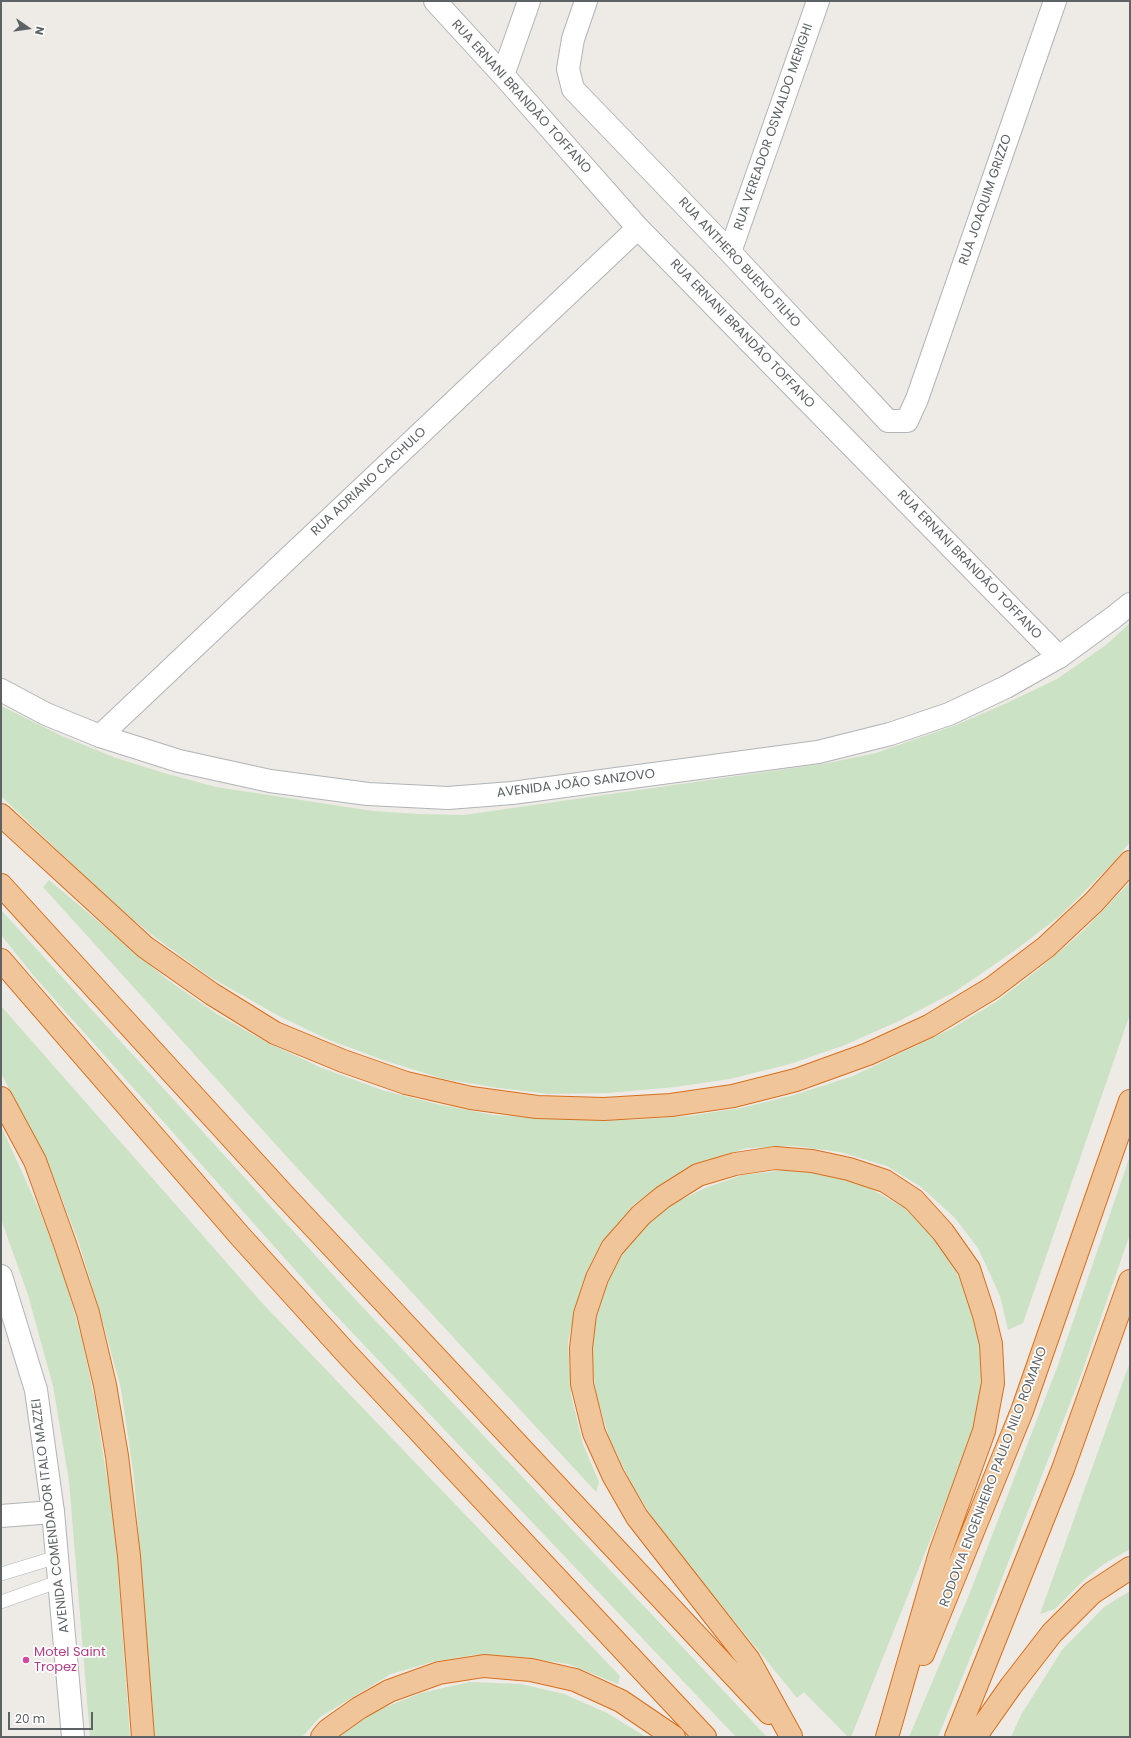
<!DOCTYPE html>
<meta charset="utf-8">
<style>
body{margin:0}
#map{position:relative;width:1131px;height:1738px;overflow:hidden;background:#eeeae6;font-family:Poppins,sans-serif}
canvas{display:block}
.frame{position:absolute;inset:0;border:2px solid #5d6264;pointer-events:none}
.north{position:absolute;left:8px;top:8px;width:40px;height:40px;-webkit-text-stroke:3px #fff;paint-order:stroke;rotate:103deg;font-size:11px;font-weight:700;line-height:16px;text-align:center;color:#5d6264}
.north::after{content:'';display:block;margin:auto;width:14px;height:18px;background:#5d6264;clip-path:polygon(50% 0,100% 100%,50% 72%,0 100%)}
.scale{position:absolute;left:8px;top:1712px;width:85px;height:18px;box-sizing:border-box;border:2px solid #5d6264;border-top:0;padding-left:5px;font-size:12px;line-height:14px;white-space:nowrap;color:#5d6264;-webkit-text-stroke:3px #fff;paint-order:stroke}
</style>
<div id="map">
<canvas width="1131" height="1738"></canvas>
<div class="frame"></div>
<div class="north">N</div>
<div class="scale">20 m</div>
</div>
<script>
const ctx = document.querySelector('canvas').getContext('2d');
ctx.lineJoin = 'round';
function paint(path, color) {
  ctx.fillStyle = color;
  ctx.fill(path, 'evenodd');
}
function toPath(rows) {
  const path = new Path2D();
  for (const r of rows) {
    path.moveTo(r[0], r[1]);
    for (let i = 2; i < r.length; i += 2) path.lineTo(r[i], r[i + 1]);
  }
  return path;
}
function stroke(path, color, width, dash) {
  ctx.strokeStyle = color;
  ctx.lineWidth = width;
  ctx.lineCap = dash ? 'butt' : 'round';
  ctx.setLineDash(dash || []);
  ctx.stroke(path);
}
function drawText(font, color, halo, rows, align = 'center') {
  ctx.font = font + ' Poppins,sans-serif';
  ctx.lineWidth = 3.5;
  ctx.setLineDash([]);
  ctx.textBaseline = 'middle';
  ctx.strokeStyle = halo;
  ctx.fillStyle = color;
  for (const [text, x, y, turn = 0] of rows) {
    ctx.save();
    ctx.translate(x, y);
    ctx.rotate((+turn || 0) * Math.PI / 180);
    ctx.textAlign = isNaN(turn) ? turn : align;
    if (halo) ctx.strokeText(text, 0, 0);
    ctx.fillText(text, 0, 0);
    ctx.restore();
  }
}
paint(toPath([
 [1130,623,1130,842,1112,864,1060,916,1014,951,956,991,901,1020,845,1045,790,1064,730,1079,675,1087,609,1093,549,1094,498,1088,444,1079,389,1062,329,1040,277,1015,210,977,156,938,115,905,1,796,1,706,62,736,116,758,164,773,216,787,373,811,418,814,464,815,828,763,876,753,956,725,1009,702,1057,679,1106,645],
 [49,880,168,980,217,1014,264,1041,322,1068,382,1090,437,1104,493,1115,559,1119,631,1120,688,1116,741,1108,794,1095,853,1076,951,1029,996,1002,1039,969,1084,930,1130,882,1130,1014,1023,1323,1008,1330,1000,1296,978,1248,954,1217,921,1187,887,1166,840,1152,794,1146,747,1148,700,1162,667,1181,634,1204,612,1230,594,1259,577,1302,568,1342,571,1395,583,1444,599,1482,596,1492,287,1157,43,887],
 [1,910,355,1299,767,1737,736,1737,328,1307,33,975,1,935],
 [1,1006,263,1304,620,1676,618,1684,568,1664,522,1657,474,1655,432,1662,391,1674,320,1717,302,1737,155,1737,134,1478,121,1389,104,1326,79,1243,53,1176,1,1073],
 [1,1126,41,1214,65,1279,81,1336,94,1395,115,1530,130,1737,90,1737,69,1481,53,1386,28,1295,1,1219],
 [1130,1156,1130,1234,1081,1375,992,1604,938,1737,909,1737,969,1595,1058,1365],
 [785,1170,826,1174,867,1187,905,1208,936,1240,956,1272,972,1306,979,1347,981,1379,978,1414,962,1461,851,1737,848,1737,804,1692,797,1698,658,1527,630,1481,609,1437,596,1393,590,1343,596,1312,613,1270,632,1238,663,1209,705,1188,743,1175],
 [1130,1362,1130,1549,1104,1564,1085,1579,1055,1609,1040,1614],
 [1130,1591,1130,1737,1011,1737,1021,1715,1062,1650,1104,1607],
 [469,1682,521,1684,564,1694,607,1713,646,1737,339,1737,376,1711,421,1693]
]), '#cce2c5');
const service = toPath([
 [1,1574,57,1557],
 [1,1602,60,1581]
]);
const minor = toPath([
 [435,1,503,75,638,228,1059,657],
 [586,1,573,39,568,69,573,89,730,252,888,421,907,421,917,399,1055,1],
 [503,75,529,1],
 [730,252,818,1],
 [100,736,638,228],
 [1,1516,53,1512]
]);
const secondary = toPath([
 [1,690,46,714,100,736,179,761,270,781,368,794,448,798,512,793,818,752,890,734,949,714,1006,687,1059,657,1114,617,1130,604],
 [1,1276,36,1390,53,1512,73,1737]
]);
const motorway = toPath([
 [1,815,145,947,212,994,275,1033,343,1061,406,1083,471,1098,537,1107,604,1109,671,1105,733,1096,796,1080,868,1054,929,1026,992,988,1046,947,1094,902,1130,862],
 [1,885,284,1195,769,1713],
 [1,960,240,1236,347,1354,705,1737],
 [1,1098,35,1161,65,1244,88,1313,105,1385,117,1456,129,1556,143,1737],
 [923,1654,1022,1411,1130,1101],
 [791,1736,749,1660,637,1517,613,1475,594,1433,582,1384,581,1348,585,1314,597,1278,612,1248,641,1215,663,1197,698,1175,735,1164,775,1158,812,1161,849,1169,885,1181,914,1200,943,1232,969,1269,984,1315,991,1344,993,1383,984,1431,940,1553,887,1737],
 [322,1737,328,1730,359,1708,389,1691,439,1673,484,1666,531,1670,575,1680,621,1701,674,1737],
 [956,1737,1063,1469,1130,1281],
 [975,1737,1011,1686,1052,1633,1092,1593,1130,1568]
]);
stroke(service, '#b1b4b6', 14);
stroke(minor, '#b1b4b6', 24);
stroke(secondary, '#b0b4b7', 24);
stroke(motorway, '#d86f1b', 24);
stroke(service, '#fff', 13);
stroke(minor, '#fff', 22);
stroke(secondary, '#fff', 22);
stroke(motorway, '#f0c59a', 22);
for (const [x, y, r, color] of [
 [26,1660,4,"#d1479c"]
]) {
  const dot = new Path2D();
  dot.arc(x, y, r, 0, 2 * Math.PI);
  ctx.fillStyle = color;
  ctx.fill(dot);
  stroke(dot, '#fff', 1.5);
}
drawText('13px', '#5d6264', '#fff', [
 ["RUA ERNANI BRANDÃO TOFFANO",521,97,48],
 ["RUA VEREADOR OSWALDO MERIGHI",774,127,-71],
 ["RUA JOAQUIM GRIZZO",986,200,-71],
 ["RUA ANTHERO BUENO FILHO",739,263,47],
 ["RUA ERNANI BRANDÃO TOFFANO",742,334,46],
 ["RUA ADRIANO CACHULO",369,482,-43],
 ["RUA ERNANI BRANDÃO TOFFANO",969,565,46],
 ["AVENIDA JOÃO SANZOVO",576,784,-7],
 ["RODOVIA ENGENHEIRO PAULO NILO ROMANO",994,1477,-69],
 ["AVENIDA COMENDADOR ITALO MAZZEI",51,1516,-97]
]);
drawText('13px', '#b23c85', '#fff', [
 ["Motel Saint",34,1653],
 ["Tropez",34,1668]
], 'left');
</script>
